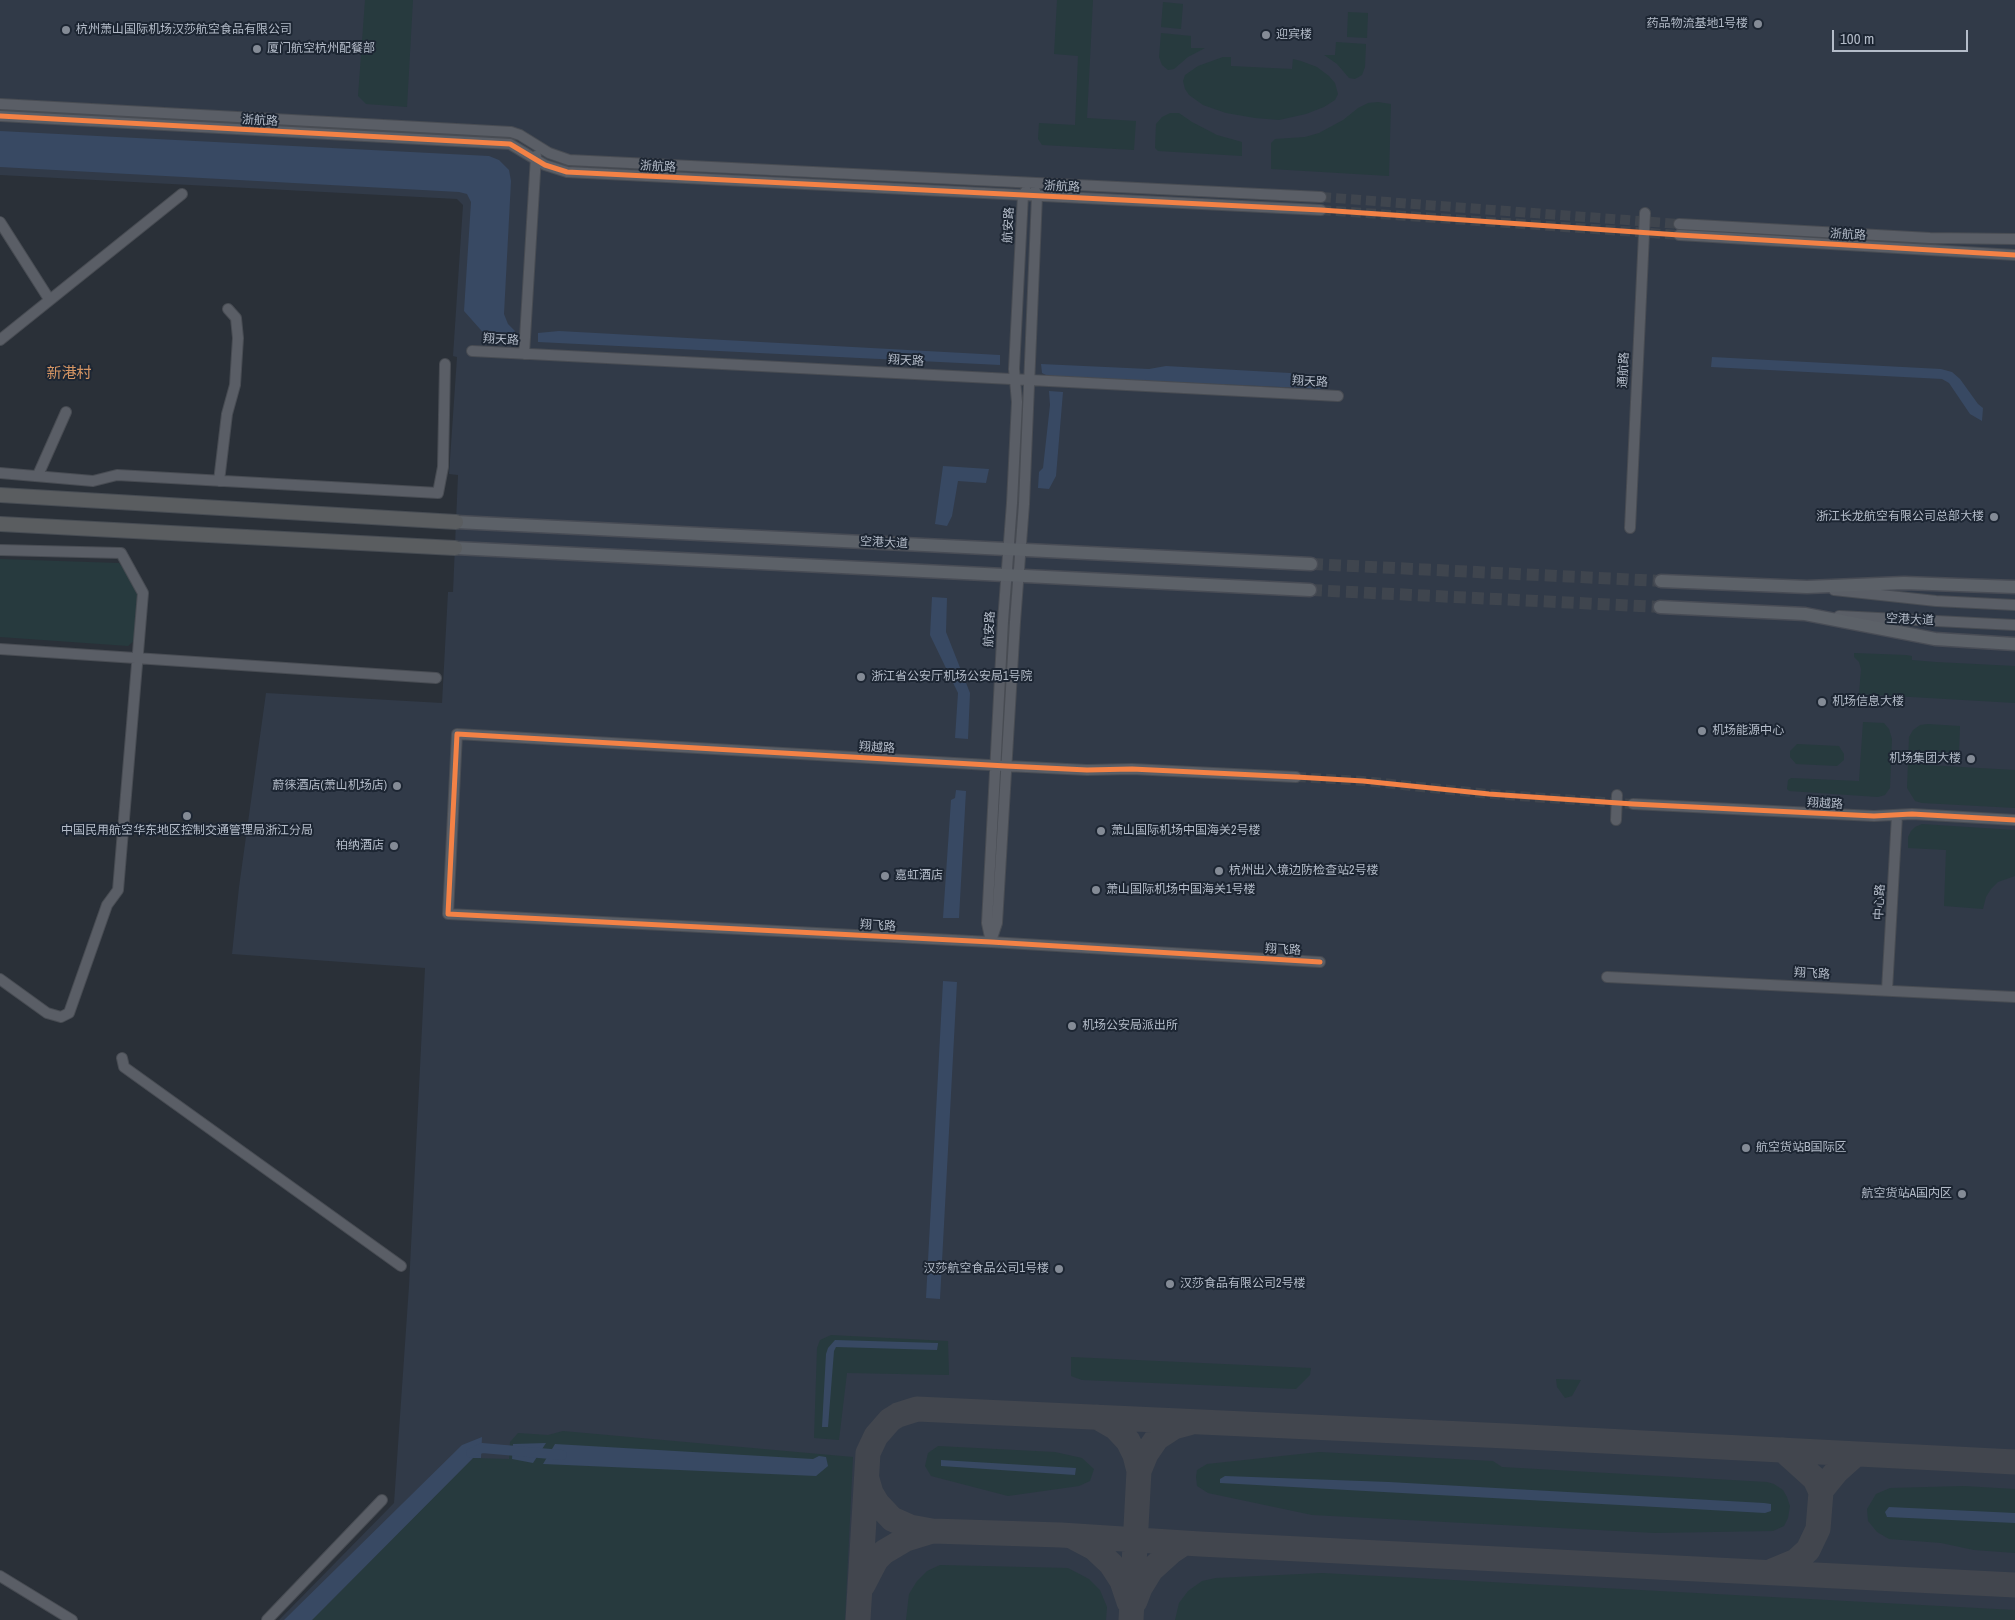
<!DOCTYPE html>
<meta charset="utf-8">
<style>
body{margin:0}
#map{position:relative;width:2015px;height:1620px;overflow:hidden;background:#2a3038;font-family:"Archivo Narrow",sans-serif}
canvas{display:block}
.scale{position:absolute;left:1832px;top:30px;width:136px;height:22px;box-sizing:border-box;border:2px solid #b4bcc9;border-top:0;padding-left:6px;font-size:15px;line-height:18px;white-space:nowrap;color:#b4bcc9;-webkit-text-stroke:4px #1d2633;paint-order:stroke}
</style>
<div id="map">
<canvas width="2015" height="1620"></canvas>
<div class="scale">100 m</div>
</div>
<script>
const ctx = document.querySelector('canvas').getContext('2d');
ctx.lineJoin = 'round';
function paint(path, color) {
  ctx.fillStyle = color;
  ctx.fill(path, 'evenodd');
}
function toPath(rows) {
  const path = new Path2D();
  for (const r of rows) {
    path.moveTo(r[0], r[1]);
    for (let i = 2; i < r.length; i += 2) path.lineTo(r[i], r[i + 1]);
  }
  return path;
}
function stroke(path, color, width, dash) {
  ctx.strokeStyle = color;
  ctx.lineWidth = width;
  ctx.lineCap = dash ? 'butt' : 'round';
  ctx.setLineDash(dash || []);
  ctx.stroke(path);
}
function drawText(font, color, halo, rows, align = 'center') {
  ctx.font = font + ' "Archivo Narrow","Noto Sans SC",sans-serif';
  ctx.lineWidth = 4;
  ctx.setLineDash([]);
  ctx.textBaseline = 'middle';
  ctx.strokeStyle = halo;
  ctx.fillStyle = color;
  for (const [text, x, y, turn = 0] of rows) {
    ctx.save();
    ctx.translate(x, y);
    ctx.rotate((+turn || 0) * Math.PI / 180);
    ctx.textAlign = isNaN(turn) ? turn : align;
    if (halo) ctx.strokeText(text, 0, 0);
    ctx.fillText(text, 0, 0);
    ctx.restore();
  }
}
paint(toPath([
 [0,0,2015,0,2015,1620,279,1620,394,1503,409,1286,425,968,232,954,239,887,266,693,442,703,448,592,453,592,458,475,449,474,457,357,453,356,463,205,457,199,0,175]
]), '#313a48');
paint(toPath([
 [365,0,413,0,407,107,366,104,358,96],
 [1057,0,1093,0,1087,118,1136,121,1134,150,1042,145,1038,139,1039,123,1075,125,1078,56,1054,54],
 [1163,2,1183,4,1181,29,1161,27],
 [1348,12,1368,13,1367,38,1347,37],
 [1161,33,1191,36,1191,48,1205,48,1188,57,1174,69,1168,70,1162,65,1159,57],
 [1336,42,1366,44,1365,67,1362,75,1355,79,1349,78,1337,64,1324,55,1335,55],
 [1223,57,1231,57,1231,66,1292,69,1293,59,1301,61,1317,67,1329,76,1335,83,1338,94,1335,100,1324,107,1306,114,1279,120,1255,118,1226,113,1203,105,1189,95,1185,89,1183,81,1185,75,1198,66],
 [1378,102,1391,104,1389,176,1271,169,1271,143,1275,139,1305,137,1319,133,1343,120,1358,108,1368,103],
 [1170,113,1179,113,1192,122,1217,135,1242,142,1242,156,1158,151,1155,148,1156,124,1162,117],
 [0,559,119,563,132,578,138,595,135,640,128,646,0,637],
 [1854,653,1906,655,1912,656,1912,660,1936,662,2015,666,2015,703,1859,694,1861,669,1859,662,1854,657],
 [1863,722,1884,723,1889,729,1892,739,1890,788,1885,795,1878,797,1789,791,1787,789,1788,780,1791,778,1859,781],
 [1928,724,1960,726,1959,753,1927,751,1926,765,2015,770,2015,808,1922,803,1915,801,1907,788,1909,737,1913,730,1920,725],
 [1797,744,1839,746,1844,754,1844,760,1837,766,1796,764,1790,757,1790,751],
 [1922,824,2015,830,2015,876,1998,882,1991,889,1986,897,1983,909,1944,906,1946,850,1908,848,1908,837,1911,831,1915,827],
 [831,1335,948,1341,949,1375,847,1373,839,1440,814,1438,817,1348,820,1340],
 [1071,1357,1311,1368,1310,1375,1296,1389,1082,1380,1071,1376],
 [1556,1379,1581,1380,1572,1396,1565,1398,1557,1387],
 [563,1431,853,1457,845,1620,312,1620,473,1458,509,1459,510,1442,518,1433,548,1435],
 [938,1446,1055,1452,1082,1458,1094,1469,1090,1481,1079,1486,1008,1496,931,1476,925,1466,928,1453],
 [1319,1452,1493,1461,1502,1467,1767,1482,1774,1484,1783,1490,1787,1497,1790,1506,1788,1518,1784,1526,1773,1531,1655,1533,1312,1515,1208,1493,1197,1486,1196,1477,1197,1470,1207,1464],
 [1964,1486,2015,1489,2015,1553,1974,1550,1941,1543,1889,1539,1877,1532,1868,1521,1867,1509,1876,1494,1890,1488],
 [940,1565,1068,1568,1089,1579,1100,1590,1107,1607,1106,1620,906,1620,909,1594,917,1581,927,1571],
 [1322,1573,2015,1610,2015,1620,1175,1620,1179,1603,1188,1591,1202,1581,1216,1578]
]), '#273a3e');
paint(toPath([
 [0,131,489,156,499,160,509,170,511,181,504,314,508,324,515,331,513,342,488,338,464,311,471,202,467,194,459,192,0,167],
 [559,331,1000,355,1000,365,538,342,538,333],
 [1712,357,1941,369,1952,372,1960,379,1978,404,1983,408,1982,421,1970,414,1949,383,1942,379,1711,367],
 [1041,364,1149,369,1166,366,1325,375,1325,387,1322,389,1048,376,1042,373],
 [1049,391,1063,392,1056,476,1049,489,1038,488,1039,472,1043,468,1050,405],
 [943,466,989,469,986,483,958,481,952,516,947,526,935,524],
 [932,597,947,598,946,632,970,693,968,739,955,738,958,693,930,635],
 [956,790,966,791,959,918,943,918,951,800,955,798],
 [943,981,957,982,940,1299,926,1298],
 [835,1340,938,1343,938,1344,937,1350,836,1347,834,1351,828,1427,822,1427,826,1354,828,1348],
 [482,1437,481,1458,473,1458,312,1620,284,1620,462,1445],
 [546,1443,533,1463,512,1459,513,1444],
 [555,1444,813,1459,819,1456,826,1457,828,1466,816,1476,543,1464],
 [941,1460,1076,1468,1075,1475,941,1466],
 [1225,1476,1389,1482,1764,1503,1771,1504,1771,1511,1765,1513,1220,1483,1220,1479],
 [1889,1507,2015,1513,2015,1523,1887,1517,1885,1512]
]), '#384963');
stroke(toPath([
 [471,1453,482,1448,562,1455]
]), '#384963', 10);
stroke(toPath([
 [1097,1417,1116,1428,1128,1441,1135,1455,1139,1471],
 [1783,1450,1815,1479,1821,1492],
 [867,1479,871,1493,877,1503,892,1519,910,1527,932,1531,1061,1535,1200,1544,2015,1585],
 [1075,1538,1094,1548,1111,1564,1122,1581,1129,1602],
 [1772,1571,1796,1561,1808,1550,1818,1529,1821,1492,1823,1488,1836,1472,1856,1454],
 [863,1585,876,1560,884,1552,906,1539,932,1531],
 [1135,1601,1140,1588,1151,1570,1172,1551,1184,1543],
 [858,1620,868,1453,876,1436,890,1420,898,1415,917,1409,1507,1436,2015,1462],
 [1131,1620,1139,1471,1146,1454,1157,1438,1174,1427,1189,1423]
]), '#42464e', 25);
stroke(toPath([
 [1321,197,1679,224],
 [1321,210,1679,235],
 [1296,777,1363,781,1489,794,1633,804]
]), '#3f454e', 10, [10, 5]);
stroke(toPath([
 [1311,564,1661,581],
 [1310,590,1660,607]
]), '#3f454e', 12, [12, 6]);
const minor = toPath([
 [0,104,511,132,520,135,549,153,569,160,1321,197],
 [0,116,510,144,545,165,567,172,1321,210],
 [0,222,49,299],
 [1679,224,1930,238,2015,239],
 [1679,235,2015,255],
 [0,340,182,194],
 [472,351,1338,396],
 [524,354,536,156],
 [0,473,93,481,117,475,438,493,443,467,445,364],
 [38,475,66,412],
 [219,481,227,414,235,385,238,338,236,318,228,309],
 [1630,528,1645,213],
 [0,550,121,553,143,593,118,890,107,905,69,1013,61,1017,47,1013,0,979],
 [1834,590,1936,601,2015,605],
 [1839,616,2015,625],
 [0,649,436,678],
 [1296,777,1132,769,1087,770,1006,766,457,734,448,914,991,942,1320,962],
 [1633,804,1874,816,1912,814,2015,820],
 [1616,820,1617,795],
 [991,941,997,923,1015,622,1024,504,1037,196,1035,191],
 [991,942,987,923,1003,621,1012,503,1017,402,1014,369,1023,195,1026,191],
 [1607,977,2015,997],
 [1887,990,1897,816],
 [122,1058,124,1067,401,1266],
 [0,1576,72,1620],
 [267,1620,382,1500]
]);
const major = toPath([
 [456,522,1311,564],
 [455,548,1310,590],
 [1661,581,1807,587,1904,583,2015,587],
 [1660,607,1805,614,1935,639,2015,644]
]);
const highway = toPath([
 [0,495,456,522],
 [0,524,455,548]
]);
stroke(minor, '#484c53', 12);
stroke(major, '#484c55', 15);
stroke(highway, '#474c53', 16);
stroke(minor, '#5a5e66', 10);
stroke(major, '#5c6168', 12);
stroke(highway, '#5a5d60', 14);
stroke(toPath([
 [0,116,510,144,545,165,567,172,1321,210,1679,235,2015,255],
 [1320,962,991,942,448,914,457,734,1006,766,1087,770,1132,769,1296,777,1363,781,1489,794,1633,804,1874,816,1912,814,2015,820]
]), '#f48246', 5);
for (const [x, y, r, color] of [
 [1758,24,5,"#848b96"],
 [66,30,5,"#848b96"],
 [1266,35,5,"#848b96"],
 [257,49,5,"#848b96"],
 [1994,517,5,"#848b96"],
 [861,677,5,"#848b96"],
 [1822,702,5,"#848b96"],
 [1702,731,5,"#848b96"],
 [1971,759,5,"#848b96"],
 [397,786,5,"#848b96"],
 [187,816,5,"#848b96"],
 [1101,831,5,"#848b96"],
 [394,846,5,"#848b96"],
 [1219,871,5,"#848b96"],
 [885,876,5,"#848b96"],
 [1096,890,5,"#848b96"],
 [1072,1026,5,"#848b96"],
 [1746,1148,5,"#848b96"],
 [1962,1194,5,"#848b96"],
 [1059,1269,5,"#848b96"],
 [1170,1284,5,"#848b96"]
]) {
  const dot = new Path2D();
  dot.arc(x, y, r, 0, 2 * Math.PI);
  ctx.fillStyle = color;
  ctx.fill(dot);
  stroke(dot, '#1d2633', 2);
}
drawText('12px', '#b4bcc9', '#1d2633', [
 ["药品物流基地1号楼",1748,24,"right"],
 ["杭州萧山国际机场汉莎航空食品有限公司",76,30],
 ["迎宾楼",1276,35],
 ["厦门航空杭州配餐部",267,49],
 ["浙江长龙航空有限公司总部大楼",1984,517,"right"],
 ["浙江省公安厅机场公安局1号院",871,677],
 ["机场信息大楼",1832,702],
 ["机场能源中心",1712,731],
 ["机场集团大楼",1961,759,"right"],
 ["蔚徕酒店(萧山机场店)",387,786,"right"],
 ["中国民用航空华东地区控制交通管理局浙江分局",187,831,"center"],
 ["萧山国际机场中国海关2号楼",1111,831],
 ["柏纳酒店",384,846,"right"],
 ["杭州出入境边防检查站2号楼",1229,871],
 ["嘉虹酒店",895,876],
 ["萧山国际机场中国海关1号楼",1106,890],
 ["机场公安局派出所",1082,1026],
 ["航空货站B国际区",1756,1148],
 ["航空货站A国内区",1952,1194,"right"],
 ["汉莎航空食品公司1号楼",1049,1269,"right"],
 ["汉莎食品有限公司2号楼",1180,1284]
], 'left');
drawText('12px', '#b4bcc9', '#1d2633', [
 ["浙航路",260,121,3],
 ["浙航路",658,167,3],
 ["浙航路",1062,187,3],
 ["航安路",1009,225,-87],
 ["浙航路",1848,235,3],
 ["翔天路",501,340,3],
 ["翔天路",906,361,3],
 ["通航路",1624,370,-87],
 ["翔天路",1310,382,3],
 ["空港大道",884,543,3],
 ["空港大道",1910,620,3],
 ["航安路",990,629,-87],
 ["翔越路",877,748,3],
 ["翔越路",1825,804,3],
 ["中心路",1880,902,-87],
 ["翔飞路",878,926,3],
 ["翔飞路",1283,950,3],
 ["翔飞路",1812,974,3]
]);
drawText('15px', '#d59563', '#1d2633', [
 ["新港村",69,374]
]);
</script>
